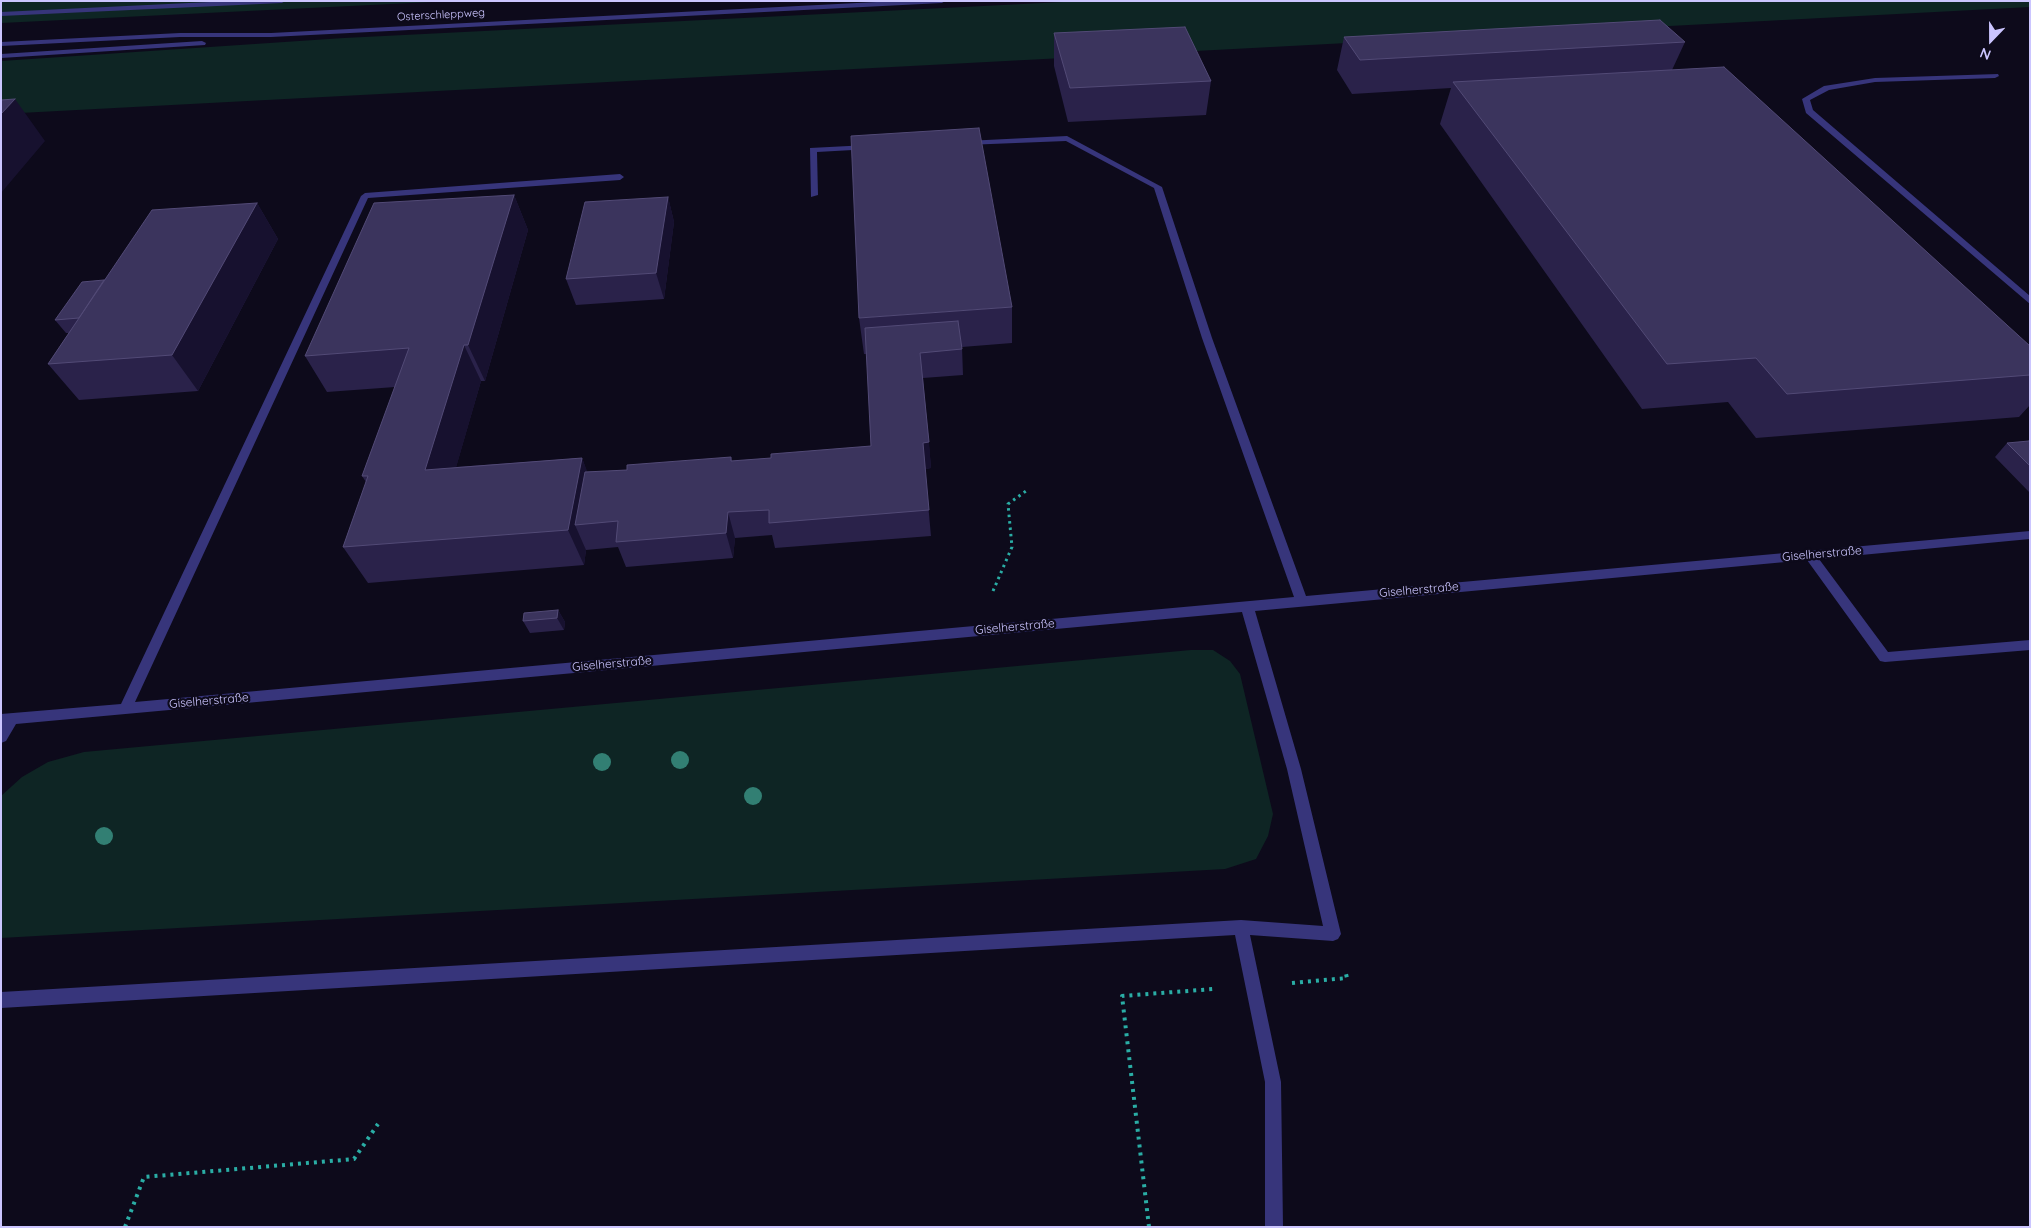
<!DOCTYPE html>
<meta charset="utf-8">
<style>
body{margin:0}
#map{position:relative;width:2031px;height:1228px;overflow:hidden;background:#0d0a1b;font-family:Quicksand,sans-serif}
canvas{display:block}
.frame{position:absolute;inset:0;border:2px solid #cbc5ff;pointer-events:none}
.north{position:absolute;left:1966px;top:15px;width:50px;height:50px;-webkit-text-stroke:4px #0d0a1b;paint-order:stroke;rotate:202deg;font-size:14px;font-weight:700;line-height:20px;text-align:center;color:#cbc5ff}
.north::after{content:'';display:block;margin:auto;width:18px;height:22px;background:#cbc5ff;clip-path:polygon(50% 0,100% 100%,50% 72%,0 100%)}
</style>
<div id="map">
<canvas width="2031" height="1228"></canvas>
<div class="frame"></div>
<div class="north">N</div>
</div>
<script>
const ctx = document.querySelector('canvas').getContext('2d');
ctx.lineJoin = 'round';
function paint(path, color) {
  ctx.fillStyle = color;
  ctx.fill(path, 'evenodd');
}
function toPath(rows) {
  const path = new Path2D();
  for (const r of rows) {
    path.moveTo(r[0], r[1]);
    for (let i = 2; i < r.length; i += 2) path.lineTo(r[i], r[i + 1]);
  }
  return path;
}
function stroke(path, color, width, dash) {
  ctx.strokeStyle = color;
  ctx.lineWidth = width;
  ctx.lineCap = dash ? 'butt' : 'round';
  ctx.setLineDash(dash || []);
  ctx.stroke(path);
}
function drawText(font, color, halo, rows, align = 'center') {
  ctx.font = font + ' Quicksand,sans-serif';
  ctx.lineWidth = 4.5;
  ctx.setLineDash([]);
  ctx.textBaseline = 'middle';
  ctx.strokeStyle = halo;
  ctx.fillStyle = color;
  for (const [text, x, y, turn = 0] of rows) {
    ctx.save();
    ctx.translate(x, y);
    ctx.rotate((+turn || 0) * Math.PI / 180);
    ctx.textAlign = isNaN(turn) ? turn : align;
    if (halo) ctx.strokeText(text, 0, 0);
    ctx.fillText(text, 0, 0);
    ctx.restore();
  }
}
paint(toPath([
 [1,1,453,1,1,23],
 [1083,1,2030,1,2030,7,1,114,1,61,344,38],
 [1191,650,1213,650,1230,661,1240,674,1273,814,1268,836,1256,859,1225,869,1,938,1,796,22,777,48,762,84,752]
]), '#0e2524');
stroke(toPath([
 [993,591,1012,547,1008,504,1026,491]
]), '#2aada5', 3, [2.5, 4]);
stroke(toPath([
 [1292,983,1347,978,1345,970],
 [125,1227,144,1177,354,1159,378,1124],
 [1149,1227,1122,996,1213,989]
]), '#2aada5', 4, [3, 5]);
paint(toPath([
 [231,1,285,1,282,3,1,16,1,12,231,1],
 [896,1,945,1,942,3,271,37,180,37,1,46,1,42,180,33,271,33,896,1],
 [202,41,206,43,205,45,1,58,1,54,202,41],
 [1998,74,1999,76,1995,78,1875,82,1829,90,1810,100,1813,110,2030,296,2030,304,1806,113,1802,99,1824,86,1875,78,1998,74],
 [1067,136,1162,187,1212,338,1306,596,2030,531,2030,539,1819,559,1888,652,2030,640,2030,650,1885,662,1880,661,1807,560,1255,611,1301,769,1341,934,1338,939,1333,941,1250,935,1281,1082,1283,1227,1265,1227,1265,1082,1235,935,1,1008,1,992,1241,920,1323,926,1287,769,1242,612,16,724,6,741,1,743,1,714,121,704,361,196,365,193,620,174,624,177,620,180,368,198,135,702,1294,597,1202,338,1154,188,1066,141,966,145,962,143,966,141,1067,136],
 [868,145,872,147,871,149,817,152,818,195,811,197,810,148,868,145]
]), '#37357b');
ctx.fillStyle = '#327f73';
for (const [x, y] of [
 [680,760],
 [602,762],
 [753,796],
 [104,836]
]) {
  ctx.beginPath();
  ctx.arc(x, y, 9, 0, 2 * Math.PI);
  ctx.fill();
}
paint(toPath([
 [1054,33,1211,81,1206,115,1068,122,1054,66],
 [1344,37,1685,42,1672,70,2030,346,2030,405,2019,417,1756,438,1728,402,1642,409,1440,124,1451,88,1352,94,1337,70],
 [514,195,528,230,485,381,481,381,456,467,582,458,587,472,627,470,731,457,732,461,771,458,871,446,867,354,864,354,859,318,1012,307,1012,343,962,347,963,375,923,378,931,468,925,469,931,536,775,548,772,535,735,538,733,558,626,567,618,547,586,550,584,565,368,583,343,547,366,482,362,476,395,387,327,392,305,356],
 [668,197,674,222,664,299,576,305,566,279],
 [257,203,278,239,198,391,79,400,48,364,69,333,66,333,55,320,104,280],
 [2030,442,2030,493,1995,457,2007,443],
 [558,610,565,622,564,630,530,633,523,621]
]), '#2a224a');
paint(toPath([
 [15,99,45,141,1,193,1,114],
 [514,195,528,230,485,381,468,345],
 [668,197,674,222,664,299,656,273],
 [257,203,278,239,198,391,172,355],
 [464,345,481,381,445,506,425,470],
 [929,442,931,468,925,469,931,536,923,443],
 [582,458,596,494,575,525,586,550,584,565,568,530],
 [728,512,735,538,733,558,726,533],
 [558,610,565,622,564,630,557,618]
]), '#17112f');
const building = toPath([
 [1660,20,1685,42,1360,60,1344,37,1660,20],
 [1185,27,1211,81,1070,88,1054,33,1185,27],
 [1724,67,2030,346,2030,375,1787,394,1756,358,1667,364,1453,82,1724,67],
 [15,99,1,114,1,100,15,99],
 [979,128,1012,307,859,318,851,136,979,128],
 [514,195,468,345,464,345,425,470,582,458,568,530,343,547,368,476,362,476,409,348,305,356,374,203,514,195],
 [668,197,656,273,566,279,585,202,668,197],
 [257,203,172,355,48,364,152,210,257,203],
 [104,280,79,318,55,320,82,282,104,280],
 [958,321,962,349,920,353,929,442,923,443,929,510,769,523,769,510,728,512,726,533,616,542,618,521,575,525,585,472,627,470,627,465,731,457,731,461,771,458,771,454,871,446,865,328,958,321],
 [2029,441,2030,442,2030,466,2007,443,2029,441],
 [558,610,557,618,523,621,524,613,558,610]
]);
paint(building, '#3b345d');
stroke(building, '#524a76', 1);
drawText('11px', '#cbc5ff', '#0d0a1b', [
 ["Osterschleppweg",441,15,-3]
]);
drawText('12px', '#cbc5ff', '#0d0a1b', [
 ["Giselherstraße",1822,554,-5],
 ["Giselherstraße",1419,590,-5],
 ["Giselherstraße",1015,627,-5],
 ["Giselherstraße",612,664,-5],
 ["Giselherstraße",209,701,-5]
]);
</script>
